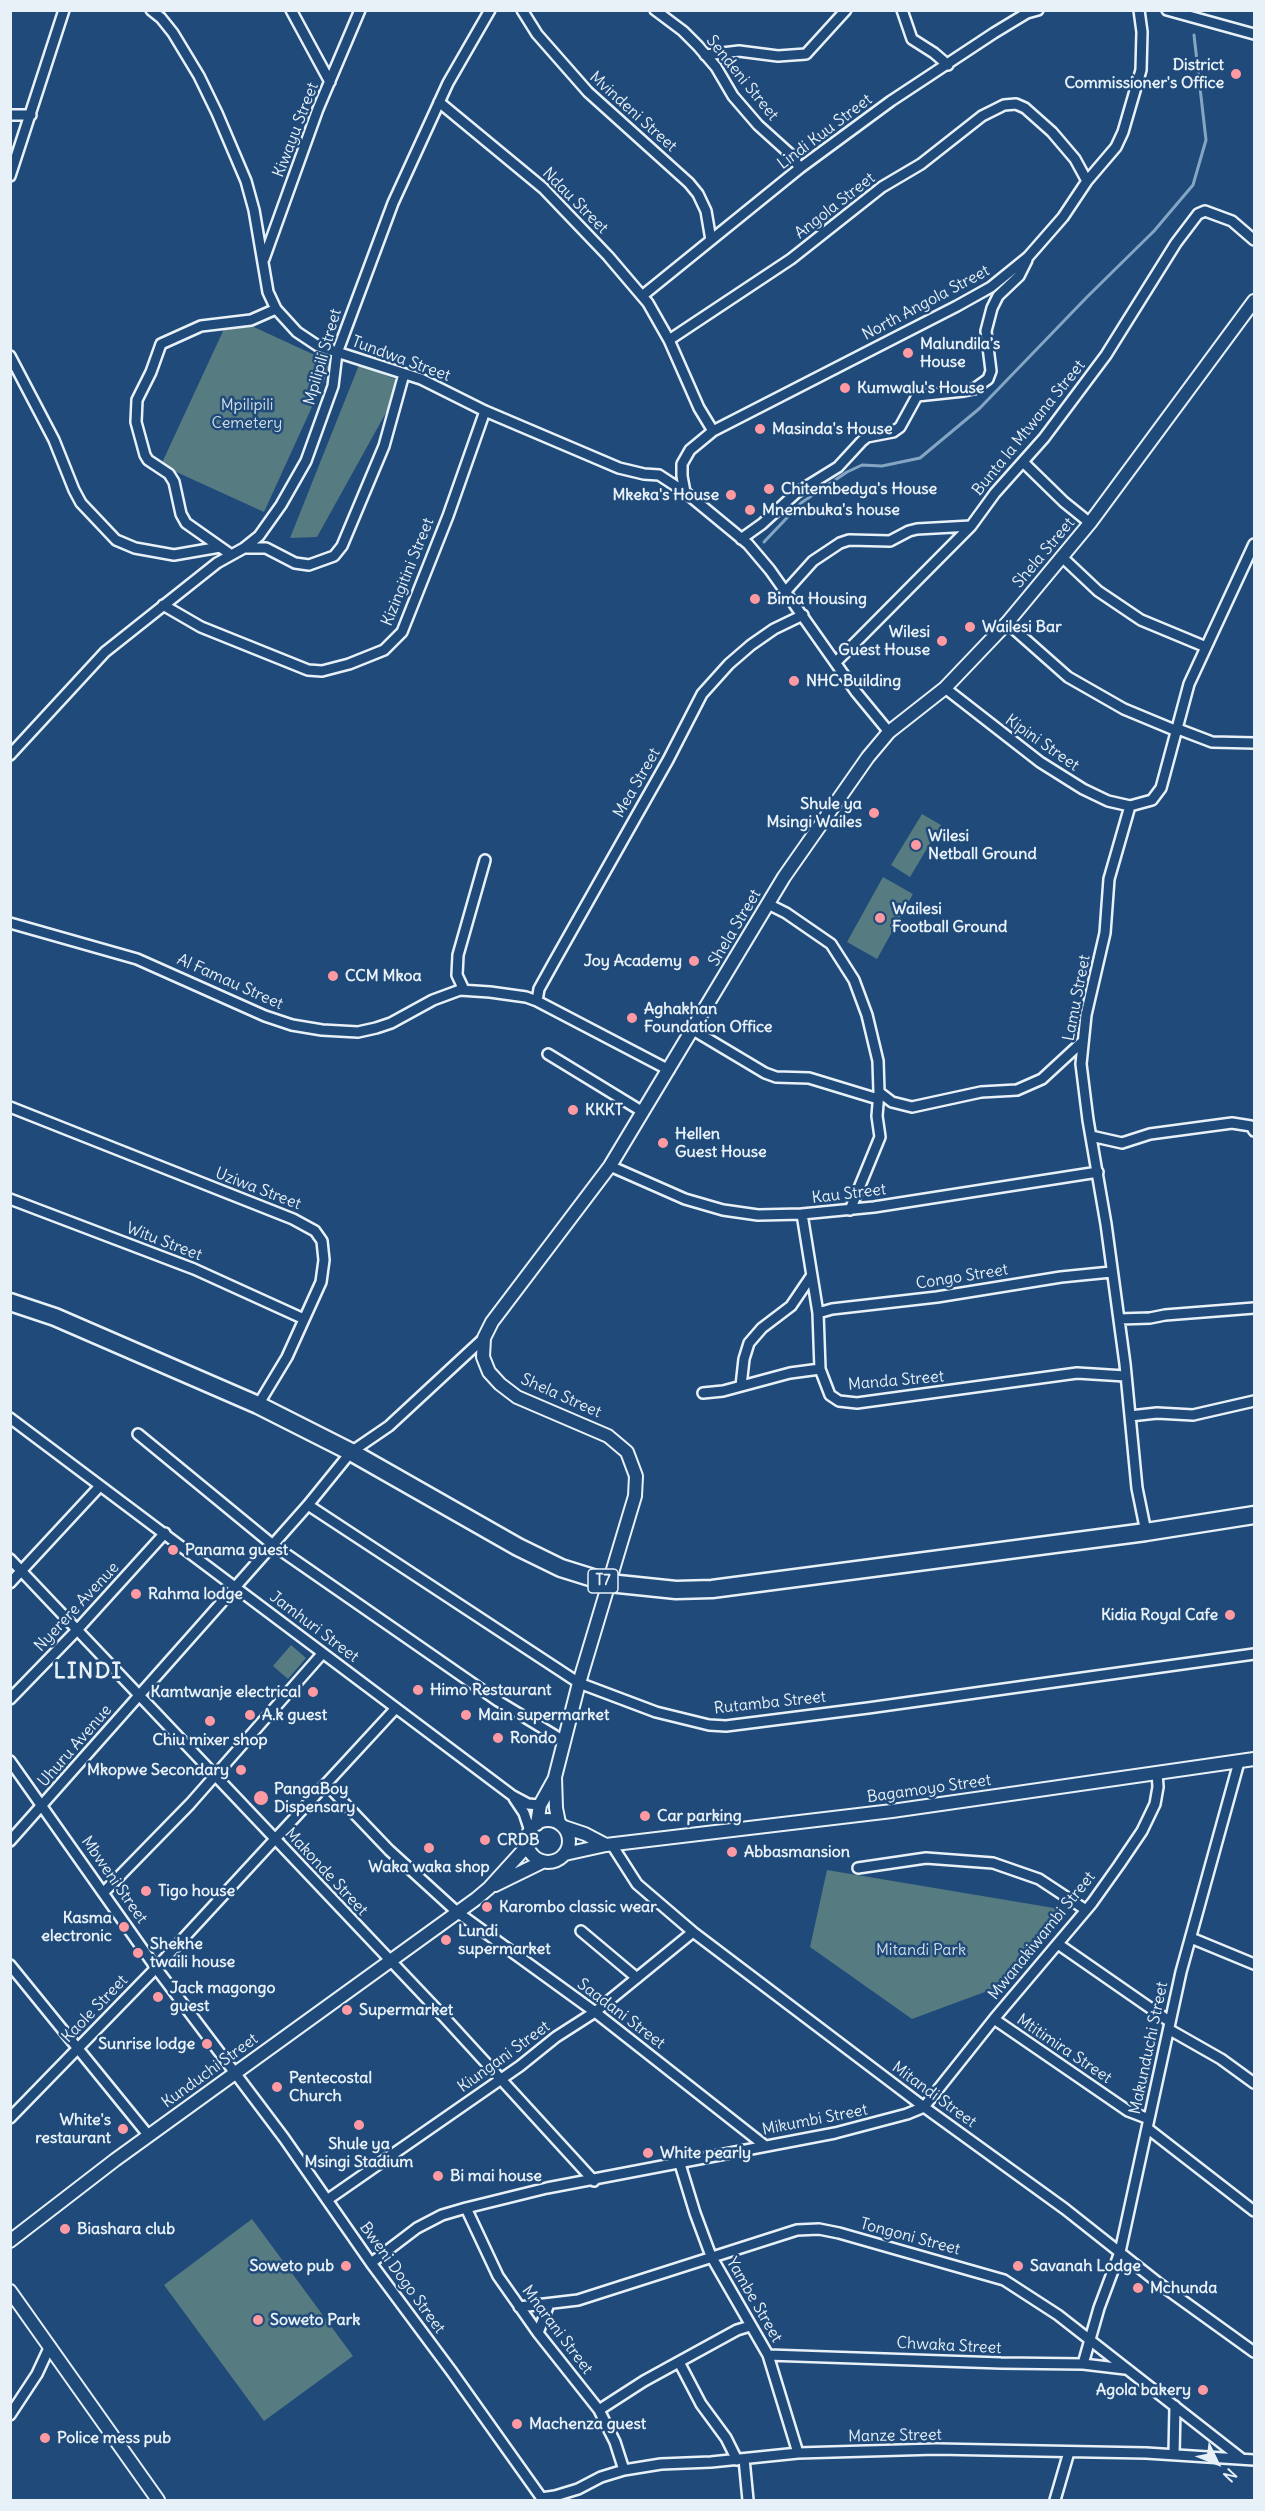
<!DOCTYPE html>
<style>
body{margin:0}
#map{position:relative;width:1265px;height:2511px;overflow:hidden;background:#1f4a7a;font-family:Delius,sans-serif}
canvas{display:block}
.frame{position:absolute;inset:0;border:12px solid #e8f1f8;pointer-events:none}
.north{position:absolute;left:1187px;top:2433px;width:60px;height:60px;-webkit-text-stroke:4px #1f4a7a;paint-order:stroke;rotate:133deg;font-size:16px;font-weight:700;line-height:24px;text-align:center;color:#e8f1f8}
.north::after{content:'';display:block;margin:auto;width:21px;height:27px;background:#e8f1f8;clip-path:polygon(50% 0,100% 100%,50% 72%,0 100%)}
</style>
<div id="map">
<canvas width="1265" height="2511"></canvas>
<div class="frame"></div>
<div class="north">N</div>
</div>
<script>
const ctx = document.querySelector('canvas').getContext('2d');
ctx.lineJoin = 'round';
function paint(path, color) {
  ctx.fillStyle = color;
  ctx.fill(path, 'evenodd');
}
function toPath(rows) {
  const path = new Path2D();
  for (const r of rows) {
    if (r.length === 3) {
      path.moveTo(r[0] + r[2], r[1]);
      path.arc(r[0], r[1], r[2], 0, 2 * Math.PI);
      continue;
    }
    path.moveTo(r[0], r[1]);
    for (let i = 2; i < r.length; i += 2) path.lineTo(r[i], r[i + 1]);
  }
  return path;
}
function stroke(path, color, width, dash) {
  ctx.strokeStyle = color;
  ctx.lineWidth = width;
  ctx.lineCap = dash ? 'butt' : 'round';
  ctx.setLineDash(dash || []);
  ctx.stroke(path);
}
function drawText(font, color, halo, rows, align = 'center') {
  ctx.font = font + ' Delius,sans-serif';
  ctx.lineWidth = 5;
  ctx.setLineDash([]);
  ctx.textBaseline = 'middle';
  ctx.strokeStyle = halo;
  ctx.fillStyle = color;
  for (const [text, x, y, turn = 0] of rows) {
    ctx.save();
    ctx.translate(x, y);
    ctx.rotate((+turn || 0) * Math.PI / 180);
    ctx.textAlign = isNaN(turn) ? turn : align;
    if (halo) ctx.strokeText(text, 0, 0);
    ctx.fillText(text, 0, 0);
    ctx.restore();
  }
}
paint(toPath([
 [230,316,332,363,264,512,161,465],
 [359,365,403,382,317,537,290,538],
 [922,814,941,825,910,877,891,865],
 [883,877,913,894,877,959,847,942],
 [291,1645,306,1658,288,1679,273,1666],
 [827,1870,1066,1910,1009,1983,912,2019,810,1947],
 [252,2219,353,2356,264,2421,164,2285]
]), '#567b81');
stroke(toPath([
 [764,542,801,503,847,472,862,465,882,466,920,458,980,408,1087,297,1154,231,1193,185,1206,140,1194,35]
]), '#84a6c3', 3);
const street = toPath([
 [151,10,161,18,173,33,199,76,217,113,246,181,254,210,268,292,276,309,297,332,318,346,421,379,485,411,619,468,644,474,659,475,685,492,748,544,770,570,856,692,889,732],
 [291,10,330,82],
 [522,10,537,34,588,92,689,183,698,194,706,211,711,240],
 [655,10,683,31,698,46,716,67,733,96,758,125,789,153,800,168],
 [902,10,912,39,934,53,948,65],
 [1167,10,1254,34],
 [705,55,739,51,778,56,806,54,846,10],
 [439,102,543,188,608,256,648,303,669,340,699,408,713,431],
 [10,115,31,115],
 [10,176,64,10],
 [264,259,318,109,360,10],
 [642,296,800,168,891,101,994,33,1027,13,1038,10],
 [669,340,791,259,882,187,921,164,982,116,1004,105,1016,104,1025,108,1052,132,1075,159,1087,181],
 [10,356,54,440,74,490,81,503,116,540,135,548,174,555,220,547],
 [1023,462,1064,502,1090,523],
 [685,492,682,476,682,464,690,450,713,431,957,306,991,287,1028,257,1063,217,1087,181,1116,147,1123,132,1141,70,1142,32,1139,10],
 [741,539,762,524,796,493,838,467,862,441,867,437,893,432,900,427,917,396,964,391,974,389,988,379,991,371,986,331,992,308,998,296,1019,276,1027,260],
 [244,548,266,548,295,563,309,565,334,556,342,546,384,446,404,374],
 [230,554,186,523,181,514,174,482,169,474,148,460,145,455,136,422,137,400,151,372,161,344,201,326,251,320,276,309],
 [1062,557,1098,591,1141,620,1206,647],
 [786,591,813,561,840,543,849,540,890,541,909,531,917,529,971,526],
 [163,605,201,627,308,670,322,671,349,664,384,650,402,632,448,516,485,411],
 [1007,623,1068,677,1124,709,1177,731],
 [836,662,971,526,995,493,1044,438,1106,355,1176,243,1198,214,1205,211,1232,221,1254,240],
 [945,688,1040,762,1083,789,1108,801,1130,806,1152,800,1161,788,1189,684,1254,544],
 [1178,729,1212,742,1254,743],
 [10,755,105,652,217,563,244,548,259,536,281,505,306,461,333,386,337,353,393,203,448,83,490,10],
 [1130,806,1109,879,1105,933,1086,1015,1081,1064,1088,1120,1106,1224,1125,1364,1137,1488,1146,1532],
 [768,904,786,913,831,944,854,980,867,1015,878,1061,879,1092,877,1116,880,1137,850,1210],
 [10,923,137,959,265,1016,292,1025,322,1030,358,1032,376,1028,391,1023,433,1000,460,990,490,992,526,997,537,1001,669,1070],
 [464,990,457,975,458,955,485,860],
 [537,1001,539,989,554,962,668,760,702,694,729,664,751,645,774,629,803,615],
 [693,1030,765,1073,776,1077,809,1078,878,1099],
 [548,1054,643,1112],
 [879,1092,892,1102,912,1107,981,1092,1017,1090,1042,1079,1081,1043],
 [10,1107,293,1219,315,1231,322,1241,324,1260,321,1282,287,1357,258,1405],
 [1091,1136,1122,1143,1150,1134,1232,1123,1251,1126,1254,1131],
 [610,1166,685,1199,723,1210,758,1215,802,1214,874,1207,1098,1172],
 [10,1199,194,1269,304,1319],
 [802,1214,818,1313,820,1369,830,1395,839,1401,857,1403,1077,1373,1125,1376],
 [818,1313,832,1309,937,1297,1061,1277,1111,1272],
 [1119,1319,1150,1318,1165,1315,1254,1308],
 [741,1386,744,1359,749,1343,762,1328,791,1306,812,1275],
 [703,1393,723,1391,790,1373,820,1369],
 [1130,1416,1157,1413,1193,1415,1254,1401],
 [10,1418,513,1796,528,1804,540,1805],
 [138,1434,273,1545,498,1701,564,1741],
 [308,1505,579,1683,656,1712,709,1725,726,1726,868,1708,1254,1654],
 [10,1559,444,2017,594,2181],
 [10,1583,100,1486],
 [10,1699,77,1630,165,1533],
 [10,1761,156,1968,284,2138,371,2263,452,2372,543,2500],
 [326,1784,389,1850,457,1912,595,2012,764,2145],
 [514,1798,524,1813,530,1831],
 [10,1841,308,1505,351,1452,389,1426,484,1338],
 [612,1845,637,1884,693,1932,924,2107,1065,2209,1161,2285,1254,2352],
 [858,1868,926,1858,993,1863,1039,1879,1086,1910],
 [104,1892,190,1804,322,1654],
 [581,1931,637,1978],
 [1191,1938,1254,1964],
 [1058,1944,1169,2021],
 [10,1965,149,2136],
 [994,2019,1128,2111,1149,2119],
 [1170,2030,1221,2059,1254,2083],
 [10,2118,156,1968,396,1708],
 [1147,2128,1254,2211],
 [680,2164,695,2213,711,2256,768,2355,798,2453],
 [327,2200,520,2066,556,2037,595,2012,693,1932],
 [466,2208,498,2276,538,2333,599,2410,615,2442,624,2470],
 [371,2263,417,2228,442,2215,466,2208,547,2188,835,2133,907,2114,924,2107,994,2019,1092,1903,1119,1865,1142,1831,1155,1804,1158,1787,1157,1772],
 [519,2307,578,2300,797,2230,819,2229,839,2233,1004,2280,1058,2315,1242,2459],
 [538,2333,549,2304],
 [768,2355,1001,2363,1083,2364,1125,2369],
 [679,2362,701,2404,726,2438,737,2460],
 [1083,2364,1099,2308,1120,2252,1181,1972,1239,1762],
 [599,2410,644,2381,737,2330,750,2326],
 [10,2415,37,2374,50,2346],
 [1174,2455,1175,2406],
 [744,2459,748,2500],
 [541,2498,555,2496,578,2489,601,2477,624,2470,661,2464,711,2462,798,2453,936,2449,1146,2453,1254,2460],
 [1055,2500,1069,2452]
]);
const secondary = toPath([
 [548,1841,21],
 [559,1823,556,1808,555,1777,579,1683,635,1496,636,1476,627,1452,608,1436,517,1397,500,1384,489,1372,483,1357,484,1338,492,1322,610,1166,784,877,868,757,889,732,945,688,1007,623,1090,523,1254,301],
 [537,1824,540,1805,555,1778],
 [564,1827,585,1834,606,1845],
 [565,1854,606,1845,892,1811,1254,1759],
 [495,1885,542,1862],
 [10,2241,115,2160,476,1899,489,1888,528,1845],
 [10,2291,158,2500]
]);
const highway = toPath([
 [10,1302,55,1317,258,1405,351,1452,518,1547,561,1568,609,1583,676,1590,712,1589,1146,1532,1254,1515]
]);
stroke(street, '#e8f1f8', 14);
stroke(secondary, '#e8f1f8', 16);
stroke(highway, '#e8f1f8', 21);
stroke(street, '#1f4a7a', 9);
stroke(secondary, '#1f4a7a', 12);
stroke(highway, '#1f4a7a', 16);
for (const [x, y, r, color] of [
 [1236,74,6,"#ff9aa2"],
 [908,353,6,"#ff9aa2"],
 [845,388,6,"#ff9aa2"],
 [760,429,6,"#ff9aa2"],
 [769,489,6,"#ff9aa2"],
 [731,495,6,"#ff9aa2"],
 [750,510,6,"#ff9aa2"],
 [755,599,6,"#ff9aa2"],
 [970,627,6,"#ff9aa2"],
 [942,641,6,"#ff9aa2"],
 [794,681,6,"#ff9aa2"],
 [874,813,6,"#ff9aa2"],
 [916,845,6,"#ff9aa2"],
 [880,918,6,"#ff9aa2"],
 [694,961,6,"#ff9aa2"],
 [333,976,6,"#ff9aa2"],
 [632,1018,6,"#ff9aa2"],
 [573,1110,6,"#ff9aa2"],
 [663,1143,6,"#ff9aa2"],
 [173,1550,6,"#ff9aa2"],
 [136,1594,6,"#ff9aa2"],
 [1230,1615,6,"#ff9aa2"],
 [418,1690,6,"#ff9aa2"],
 [313,1692,6,"#ff9aa2"],
 [250,1715,6,"#ff9aa2"],
 [466,1715,6,"#ff9aa2"],
 [210,1721,6,"#ff9aa2"],
 [498,1738,6,"#ff9aa2"],
 [241,1770,6,"#ff9aa2"],
 [261,1798,8,"#ff9aa2"],
 [645,1816,6,"#ff9aa2"],
 [485,1840,6,"#ff9aa2"],
 [429,1848,6,"#ff9aa2"],
 [732,1852,6,"#ff9aa2"],
 [146,1891,6,"#ff9aa2"],
 [487,1907,6,"#ff9aa2"],
 [124,1927,6,"#ff9aa2"],
 [446,1940,6,"#ff9aa2"],
 [138,1953,6,"#ff9aa2"],
 [158,1997,6,"#ff9aa2"],
 [347,2010,6,"#ff9aa2"],
 [207,2044,6,"#ff9aa2"],
 [277,2087,6,"#ff9aa2"],
 [359,2125,6,"#ff9aa2"],
 [123,2129,6,"#ff9aa2"],
 [648,2153,6,"#ff9aa2"],
 [438,2176,6,"#ff9aa2"],
 [65,2229,6,"#ff9aa2"],
 [346,2266,6,"#ff9aa2"],
 [1018,2266,6,"#ff9aa2"],
 [1138,2288,6,"#ff9aa2"],
 [258,2320,6,"#ff9aa2"],
 [1203,2390,6,"#ff9aa2"],
 [517,2424,6,"#ff9aa2"],
 [45,2438,6,"#ff9aa2"]
]) {
  const dot = new Path2D();
  dot.arc(x, y, r, 0, 2 * Math.PI);
  ctx.fillStyle = color;
  ctx.fill(dot);
  stroke(dot, '#1f4a7a', 2);
}
for (const [x, y, w] of [
 [603,1581,30]
]) {
  const box = new Path2D();
  box.roundRect(x - w / 2, y - 12, w, 24, 4.5);
  ctx.fillStyle = '#1f4a7a';
  ctx.fill(box);
  stroke(box, '#e8f1f8', 1.5);
}
drawText('bold 15px', '#e8f1f8', null, [
 ["T7",603,1581]
]);
drawText('bold 16px', '#e8f1f8', '#1f4a7a', [
 ["District",1224,65,"right"],
 ["Commissioner's Office",1224,83,"right"],
 ["Malundila's",920,344],
 ["House",920,362],
 ["Kumwalu's House",857,388],
 ["Masinda's House",772,429],
 ["Chitembedya's House",781,489],
 ["Mkeka's House",719,495,"right"],
 ["Mnembuka's house",762,510],
 ["Bima Housing",767,599],
 ["Wailesi Bar",982,627],
 ["Wilesi",930,632,"right"],
 ["Guest House",930,650,"right"],
 ["NHC Building",806,681],
 ["Shule ya",862,804,"right"],
 ["Msingi Wailes",862,822,"right"],
 ["Wilesi",928,836],
 ["Netball Ground",928,854],
 ["Wailesi",892,909],
 ["Football Ground",892,927],
 ["Joy Academy",682,961,"right"],
 ["CCM Mkoa",345,976],
 ["Aghakhan",644,1009],
 ["Foundation Office",644,1027],
 ["KKKT",585,1110],
 ["Hellen",675,1134],
 ["Guest House",675,1152],
 ["Panama guest",185,1550],
 ["Rahma lodge",148,1594],
 ["Kidia Royal Cafe",1218,1615,"right"],
 ["Himo Restaurant",430,1690],
 ["Kamtwanje electrical",301,1692,"right"],
 ["A.k guest",262,1715],
 ["Main supermarket",478,1715],
 ["Rondo",510,1738],
 ["Chiu mixer shop",210,1740,"center"],
 ["Mkopwe Secondary",229,1770,"right"],
 ["PangaBoy",274,1789],
 ["Dispensary",274,1807],
 ["Car parking",657,1816],
 ["CRDB",497,1840],
 ["Abbasmansion",744,1852],
 ["Waka waka shop",429,1867,"center"],
 ["Tigo house",158,1891],
 ["Karombo classic wear",499,1907],
 ["Kasma",112,1918,"right"],
 ["electronic",112,1936,"right"],
 ["Lundi",458,1931],
 ["supermarket",458,1949],
 ["Shekhe",150,1944],
 ["twaili house",150,1962],
 ["Jack magongo",170,1988],
 ["guest",170,2006],
 ["Supermarket",359,2010],
 ["Sunrise lodge",195,2044,"right"],
 ["Pentecostal",289,2078],
 ["Church",289,2096],
 ["White's",111,2120,"right"],
 ["restaurant",111,2138,"right"],
 ["Shule ya",359,2144,"center"],
 ["Msingi Stadium",359,2162,"center"],
 ["White pearly",660,2153],
 ["Bi mai house",450,2176],
 ["Biashara club",77,2229],
 ["Soweto pub",334,2266,"right"],
 ["Savanah Lodge",1030,2266],
 ["Mchunda",1150,2288],
 ["Soweto Park",270,2320],
 ["Agola bakery",1191,2390,"right"],
 ["Machenza guest",529,2424],
 ["Police mess pub",57,2438]
], 'left');
drawText('16px', '#e8f1f8', '#1f4a7a', [
 ["Sendeni Street",742,78,51],
 ["Mvindeni Street",633,112,42],
 ["Kiwayu Street",296,130,-69],
 ["Lindi Kuu Street",825,132,-37],
 ["Ndau Street",575,201,45],
 ["Angola Street",835,206,-38],
 ["North Angola Street",926,303,-28],
 ["Mpilipili Street",323,357,-74],
 ["Tundwa Street",401,359,20],
 ["Bunta la Mtwana Street",1029,428,-51],
 ["Shela Street",1044,553,-50],
 ["Kizingitini Street",408,572,-68],
 ["Kipini Street",1042,743,35],
 ["Mea Street",637,783,-60],
 ["Shela Street",735,928,-59],
 ["Al Famau Street",230,982,24],
 ["Lamu Street",1077,998,-79],
 ["Uziwa Street",258,1189,21],
 ["Kau Street",849,1194,-7],
 ["Witu Street",164,1242,21],
 ["Congo Street",962,1277,-9],
 ["Manda Street",896,1381,-5],
 ["Shela Street",561,1396,24],
 ["Nyerere Avenue",77,1607,-47],
 ["Jamhuri Street",314,1627,37],
 ["Rutamba Street",770,1703,-6],
 ["Uhuru Avenue",75,1746,-49],
 ["Bagamoyo Street",929,1789,-8],
 ["Makonde Street",326,1872,47],
 ["Mbweni Street",114,1880,55],
 ["Mwanakiwambi Street",1042,1936,-51],
 ["Kaole Street",95,2009,-46],
 ["Saadani Street",621,2014,37],
 ["Makunduchi Street",1149,2048,-78],
 ["Mtitimira Street",1064,2049,34],
 ["Kiungani Street",504,2057,-36],
 ["Kunduchi Street",210,2071,-36],
 ["Mitandi Street",934,2095,36],
 ["Mikumbi Street",815,2120,-11],
 ["Tongoni Street",910,2237,15],
 ["Bweni Dogo Street",402,2278,54],
 ["Yambe Street",754,2300,60],
 ["Mnarani Street",557,2330,53],
 ["Chwaka Street",949,2346,3],
 ["Manze Street",895,2436,-1]
]);
drawText('16px', '#d2dfe6', '#1f4a7a', [
 ["Mpilipili",247,405],
 ["Cemetery",247,423],
 ["Mitandi Park",921,1950]
]);
ctx.letterSpacing = '1.5px';
drawText('bold 22px', '#e8f1f8', '#1f4a7a', [
 ["LINDI",88,1672]
]);
ctx.letterSpacing = '0px';
</script>
